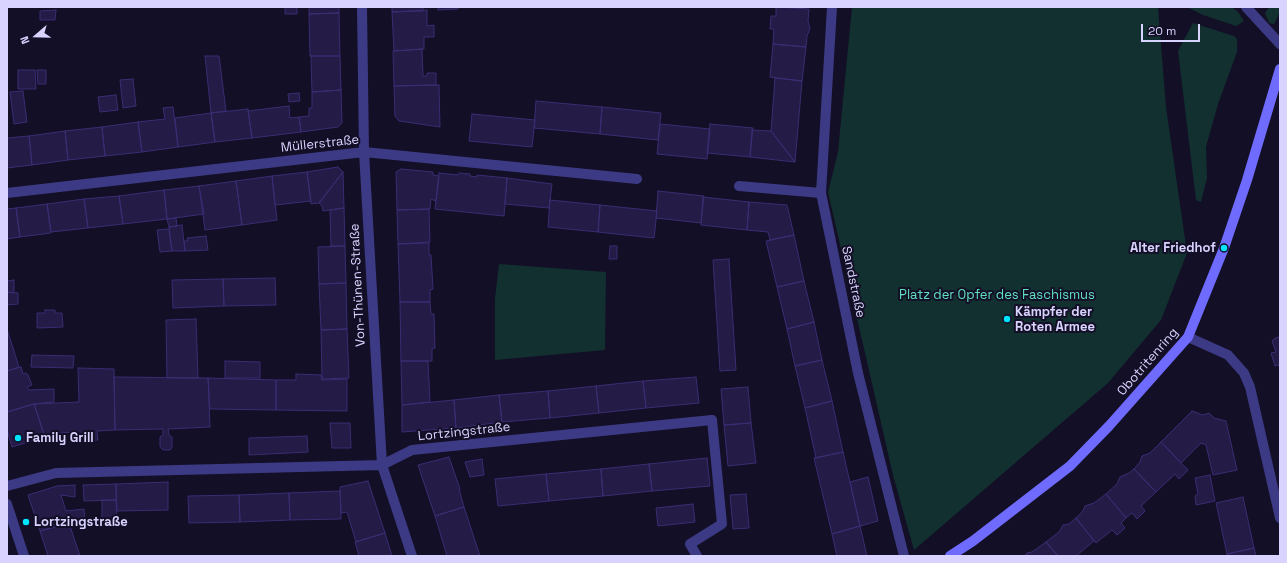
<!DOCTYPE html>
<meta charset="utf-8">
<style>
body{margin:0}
#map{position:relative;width:1287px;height:563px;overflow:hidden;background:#130f26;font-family:"Space Grotesk",sans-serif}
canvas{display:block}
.frame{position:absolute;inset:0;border:8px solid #d9d4ff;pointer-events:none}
.north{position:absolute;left:16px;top:16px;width:40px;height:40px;-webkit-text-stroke:3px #130f26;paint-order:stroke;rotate:250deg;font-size:11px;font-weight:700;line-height:16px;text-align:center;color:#d9d4ff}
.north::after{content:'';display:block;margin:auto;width:14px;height:18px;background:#d9d4ff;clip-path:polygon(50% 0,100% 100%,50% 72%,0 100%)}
.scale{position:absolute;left:1141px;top:24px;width:59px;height:18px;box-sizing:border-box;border:2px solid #d9d4ff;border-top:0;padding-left:5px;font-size:12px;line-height:14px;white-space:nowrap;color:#d9d4ff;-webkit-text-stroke:3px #130f26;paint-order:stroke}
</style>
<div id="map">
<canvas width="1287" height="563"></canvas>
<div class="frame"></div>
<div class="north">N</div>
<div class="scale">20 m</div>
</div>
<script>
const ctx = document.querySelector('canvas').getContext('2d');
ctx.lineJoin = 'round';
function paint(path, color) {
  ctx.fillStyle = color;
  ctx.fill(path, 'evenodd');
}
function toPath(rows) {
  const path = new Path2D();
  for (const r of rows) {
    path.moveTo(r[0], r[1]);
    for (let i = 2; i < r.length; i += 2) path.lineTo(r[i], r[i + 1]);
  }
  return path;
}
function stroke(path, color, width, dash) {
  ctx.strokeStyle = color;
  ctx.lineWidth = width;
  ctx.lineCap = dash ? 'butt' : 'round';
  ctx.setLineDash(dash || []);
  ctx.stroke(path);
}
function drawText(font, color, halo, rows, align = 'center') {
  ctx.font = font + ' "Space Grotesk",sans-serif';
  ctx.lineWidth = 4;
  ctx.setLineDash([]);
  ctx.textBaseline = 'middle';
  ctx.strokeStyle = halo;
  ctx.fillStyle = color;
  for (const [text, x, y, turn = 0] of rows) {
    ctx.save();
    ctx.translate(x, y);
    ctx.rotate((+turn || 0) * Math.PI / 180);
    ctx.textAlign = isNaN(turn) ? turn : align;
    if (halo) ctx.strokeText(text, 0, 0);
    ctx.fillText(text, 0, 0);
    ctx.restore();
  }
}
paint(toPath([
 [852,7,1158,7,1166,107,1187,253,1161,320,1108,383,914,550,893,475,828,192,838,152],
 [1187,7,1232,7,1238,12,1244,21,1236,26,1203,15],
 [1269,7,1280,7,1280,12,1274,24,1269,23,1265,13],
 [1193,23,1234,36,1237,39,1237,52,1218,104,1206,147,1207,178,1201,202,1196,200,1178,51],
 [499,264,606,272,605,350,495,360,495,298]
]), '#12302f');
const building = toPath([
 [285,7,297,7,297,14,285,14,285,7],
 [309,7,339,7,339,13,309,14,309,7],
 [392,7,423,7,423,11,392,12,392,7],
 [438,7,458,7,458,9,438,10,438,7],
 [776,7,809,9,808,21,810,29,807,36,806,47,773,44,774,29,770,29,771,16,776,16,776,7],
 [56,10,55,20,40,20,40,11,56,10],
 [427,10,427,26,434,25,434,37,424,37,424,49,394,51,392,12,427,10],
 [339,13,340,56,310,56,309,14,339,13],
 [773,44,806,47,802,81,770,77,773,44],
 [422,49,423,76,427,76,427,73,436,73,436,85,394,86,393,51,422,49],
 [205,56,219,56,226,111,211,113,205,56],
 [311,56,340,56,341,90,312,92,311,56],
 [18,70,35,70,36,89,18,89,18,70],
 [37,70,46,70,46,84,38,84,37,70],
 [775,78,802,81,795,162,771,131,775,78],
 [133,79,136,106,123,108,120,80,133,79],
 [439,85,440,127,399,121,395,116,394,86,439,85],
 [341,90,342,123,338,127,301,132,299,117,309,116,309,108,312,108,312,92,341,90],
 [23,91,27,122,14,124,10,92,23,91],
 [299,93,300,101,289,102,288,94,299,93],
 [116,95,118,110,100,112,98,97,116,95],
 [536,101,602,107,600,134,534,128,536,101],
 [289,106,290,118,299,117,301,132,252,138,248,111,289,106],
 [173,107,178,147,142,152,138,122,165,119,163,108,173,107],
 [602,107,661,113,658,140,600,134,602,107],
 [248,109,252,138,215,142,211,113,248,109],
 [211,113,215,142,178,147,175,118,211,113],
 [472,114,535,120,532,147,469,141,472,114],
 [138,122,142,152,105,156,102,127,138,122],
 [660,124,710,129,707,159,657,154,660,124],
 [710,124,753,128,750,157,707,153,710,124],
 [102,127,105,156,68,160,65,131,102,127],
 [752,130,771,131,795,162,750,157,752,130],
 [65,131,68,160,32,165,29,136,65,131],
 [29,136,32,165,7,168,7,138,29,136],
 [338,167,343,172,319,203,311,204,307,172,338,167],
 [401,169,433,172,433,175,439,176,436,201,431,199,430,209,397,210,396,172,401,169],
 [307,172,311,201,275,205,272,176,307,172],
 [343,172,344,208,323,211,322,206,319,203,343,172],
 [439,173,458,175,459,173,470,174,470,176,477,177,477,175,507,178,504,216,435,209,439,173],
 [272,176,277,220,242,225,236,181,272,176],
 [507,178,552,184,549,208,505,204,507,178],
 [236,181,242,225,205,230,199,186,236,181],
 [199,186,204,214,167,219,164,190,199,186],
 [164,190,167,219,123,224,119,196,164,190],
 [658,191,704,196,701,223,656,218,658,191],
 [119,196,123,224,88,228,84,199,119,196],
 [703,197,749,202,747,230,701,225,703,197],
 [84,199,88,228,51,232,47,204,84,199],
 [550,200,600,205,598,232,548,227,550,200],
 [749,202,787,205,794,235,770,240,768,232,747,230,749,202],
 [47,204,51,233,20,237,16,208,47,204],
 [600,205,657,211,654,238,598,232,600,205],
 [16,208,20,237,7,239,7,209,16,208],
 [344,208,345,246,331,246,330,210,344,208],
 [429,209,430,242,398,244,397,210,429,209],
 [176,218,177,226,169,227,167,219,176,218],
 [182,225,185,251,172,251,169,227,182,225],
 [169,229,172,251,160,252,157,230,169,229],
 [794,235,804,281,777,287,766,241,794,235],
 [206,236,208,250,185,251,184,241,188,241,187,238,206,236],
 [429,243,429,255,431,255,433,289,430,290,430,302,400,302,398,244,429,243],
 [345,246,346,283,319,284,318,247,345,246],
 [610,246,617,246,617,259,609,259,610,246],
 [729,259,736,370,720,371,713,260,729,259],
 [275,278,276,305,224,306,223,279,275,278],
 [223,279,224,306,173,308,172,280,223,279],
 [14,280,14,293,7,292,7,281,14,280],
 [804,281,814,322,787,329,777,287,804,281],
 [346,283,347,329,321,330,319,284,346,283],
 [7,292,18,293,18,304,7,305,7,292],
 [400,302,430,302,431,314,434,314,435,348,432,349,432,361,401,361,400,302],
 [45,310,55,310,55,313,62,313,63,327,37,328,37,313,45,313,45,310],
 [196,319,198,378,167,378,166,320,196,319],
 [814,322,822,360,795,366,787,329,814,322],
 [7,329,19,367,7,371,7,329],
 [347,329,349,378,322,379,321,330,347,329],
 [1279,337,1280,337,1280,369,1279,365,1275,366,1271,353,1276,352,1272,341,1275,338,1279,337],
 [32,355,74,356,73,368,31,367,32,355],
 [822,360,832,401,805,408,795,366,822,360],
 [225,361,260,362,260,378,225,378,225,361],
 [401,361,428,361,430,402,402,405,401,361],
 [21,367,23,374,26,373,28,375,32,385,27,387,29,390,54,389,54,402,34,404,7,412,7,371,21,367],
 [78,368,114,369,115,430,97,431,98,440,78,441,77,432,59,433,59,434,44,435,34,404,79,402,78,368],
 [296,374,321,375,322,380,347,379,347,411,276,410,276,380,296,380,296,374],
 [114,377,208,378,210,427,168,429,169,435,172,437,172,447,170,450,163,450,160,447,160,437,163,435,163,429,115,430,114,377],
 [696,377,699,403,646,408,643,381,696,377],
 [208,378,276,380,276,410,210,409,208,378],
 [643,381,646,408,599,413,596,386,643,381],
 [596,386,599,413,550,418,548,391,596,386],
 [748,387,751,423,724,425,721,389,748,387],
 [548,391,550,418,502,422,499,395,548,391],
 [499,395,502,422,456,428,454,400,499,395],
 [454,400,456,428,402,432,402,405,454,400],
 [832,401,843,452,816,458,805,408,832,401],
 [34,404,45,437,12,447,7,430,7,412,34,404],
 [1192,411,1203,415,1209,413,1214,418,1226,421,1237,470,1213,475,1206,445,1201,443,1181,463,1161,442,1192,411],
 [330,423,350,423,351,448,332,448,330,423],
 [751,423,756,463,728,466,724,425,751,423],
 [307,436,308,452,249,455,249,438,307,436],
 [1161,442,1188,470,1179,479,1175,474,1156,492,1134,469,1140,462,1142,456,1150,453,1161,442],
 [843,452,860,526,832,534,814,458,843,452],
 [449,457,460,489,459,489,464,507,435,516,418,465,449,457],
 [707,458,710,486,652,491,649,464,707,458],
 [482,459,484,475,470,477,465,462,482,459],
 [649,464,652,491,603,496,601,469,649,464],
 [601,469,603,496,549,501,546,474,601,469],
 [1134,469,1156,492,1141,506,1145,511,1137,519,1132,513,1126,518,1106,494,1117,484,1120,477,1129,473,1134,469],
 [546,474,549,501,498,506,495,479,546,474],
 [1210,475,1215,501,1196,505,1195,496,1198,494,1195,478,1210,475],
 [868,477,878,521,860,526,850,482,868,477],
 [368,481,385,533,356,542,347,512,341,513,340,487,368,481],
 [168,482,168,510,117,511,116,484,168,482],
 [116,484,116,500,84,501,83,485,116,484],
 [75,485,75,497,61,495,66,511,84,509,85,521,69,523,40,531,28,495,57,486,75,485],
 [340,491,341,519,290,520,289,493,340,491],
 [289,493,290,520,240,522,239,495,289,493],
 [746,494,749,528,733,529,730,495,746,494],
 [1106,494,1126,518,1121,523,1125,528,1117,535,1112,530,1096,543,1076,518,1083,511,1085,506,1094,503,1106,494],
 [239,495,240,522,189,523,188,496,239,495],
 [1243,497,1254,548,1227,554,1216,503,1243,497],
 [102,500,116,500,117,520,102,520,102,500],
 [693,504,695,522,658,526,656,508,693,504],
 [464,507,480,556,447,556,435,516,464,507],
 [1076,518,1094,541,1076,556,1058,556,1046,542,1059,532,1063,525,1069,524,1076,518],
 [69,523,80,556,48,556,40,531,69,523],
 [860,526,867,556,837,556,832,534,860,526],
 [385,533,392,556,359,556,355,542,385,533],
 [1046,542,1058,556,1024,556,1027,553,1032,552,1046,542],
 [1254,548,1256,556,1227,556,1227,554,1254,548]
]);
paint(building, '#241b47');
stroke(building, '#3b2d73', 1);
stroke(toPath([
 [697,556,690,544,722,524,712,420]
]), '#3d3a85', 10);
stroke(toPath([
 [362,7,364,152,382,465,412,556],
 [832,7,821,193,858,373,904,556],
 [1246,7,1280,44],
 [739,186,821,193],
 [7,193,364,152,637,179],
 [1188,337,1228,355,1244,373,1250,387,1280,518],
 [7,486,56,473,382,465,412,450,712,420],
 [7,504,24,556]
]), '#3d3a85', 10);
stroke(toPath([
 [950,556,973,541,1070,466,1109,426,1188,337,1224,248,1247,180,1280,69]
]), '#6f6bff', 10);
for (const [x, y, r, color] of [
 [1224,248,4,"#00e5ff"],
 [1007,319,4,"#00e5ff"],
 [18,438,4,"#00e5ff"],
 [26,522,4,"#00e5ff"]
]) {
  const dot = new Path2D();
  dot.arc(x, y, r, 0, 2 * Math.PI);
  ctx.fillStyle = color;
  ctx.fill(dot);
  stroke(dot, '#130f26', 1.5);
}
drawText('13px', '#d9d4ff', '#130f26', [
 ["Müllerstraße",320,144,-6],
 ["Sandstraße",853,282,78],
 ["Von-Thünen-Straße",358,285,-93],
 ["Obotritenring",1148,362,-49],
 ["Lortzingstraße",464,432,-6]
]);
drawText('bold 13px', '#d9d4ff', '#130f26', [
 ["Alter Friedhof",1216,248,"right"],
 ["Kämpfer der",1015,312],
 ["Roten Armee",1015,327],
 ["Family Grill",26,438],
 ["Lortzingstraße",34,522]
], 'left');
drawText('13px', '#5fe0c0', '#130f26', [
 ["Platz der Opfer des Faschismus",997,295]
]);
</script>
